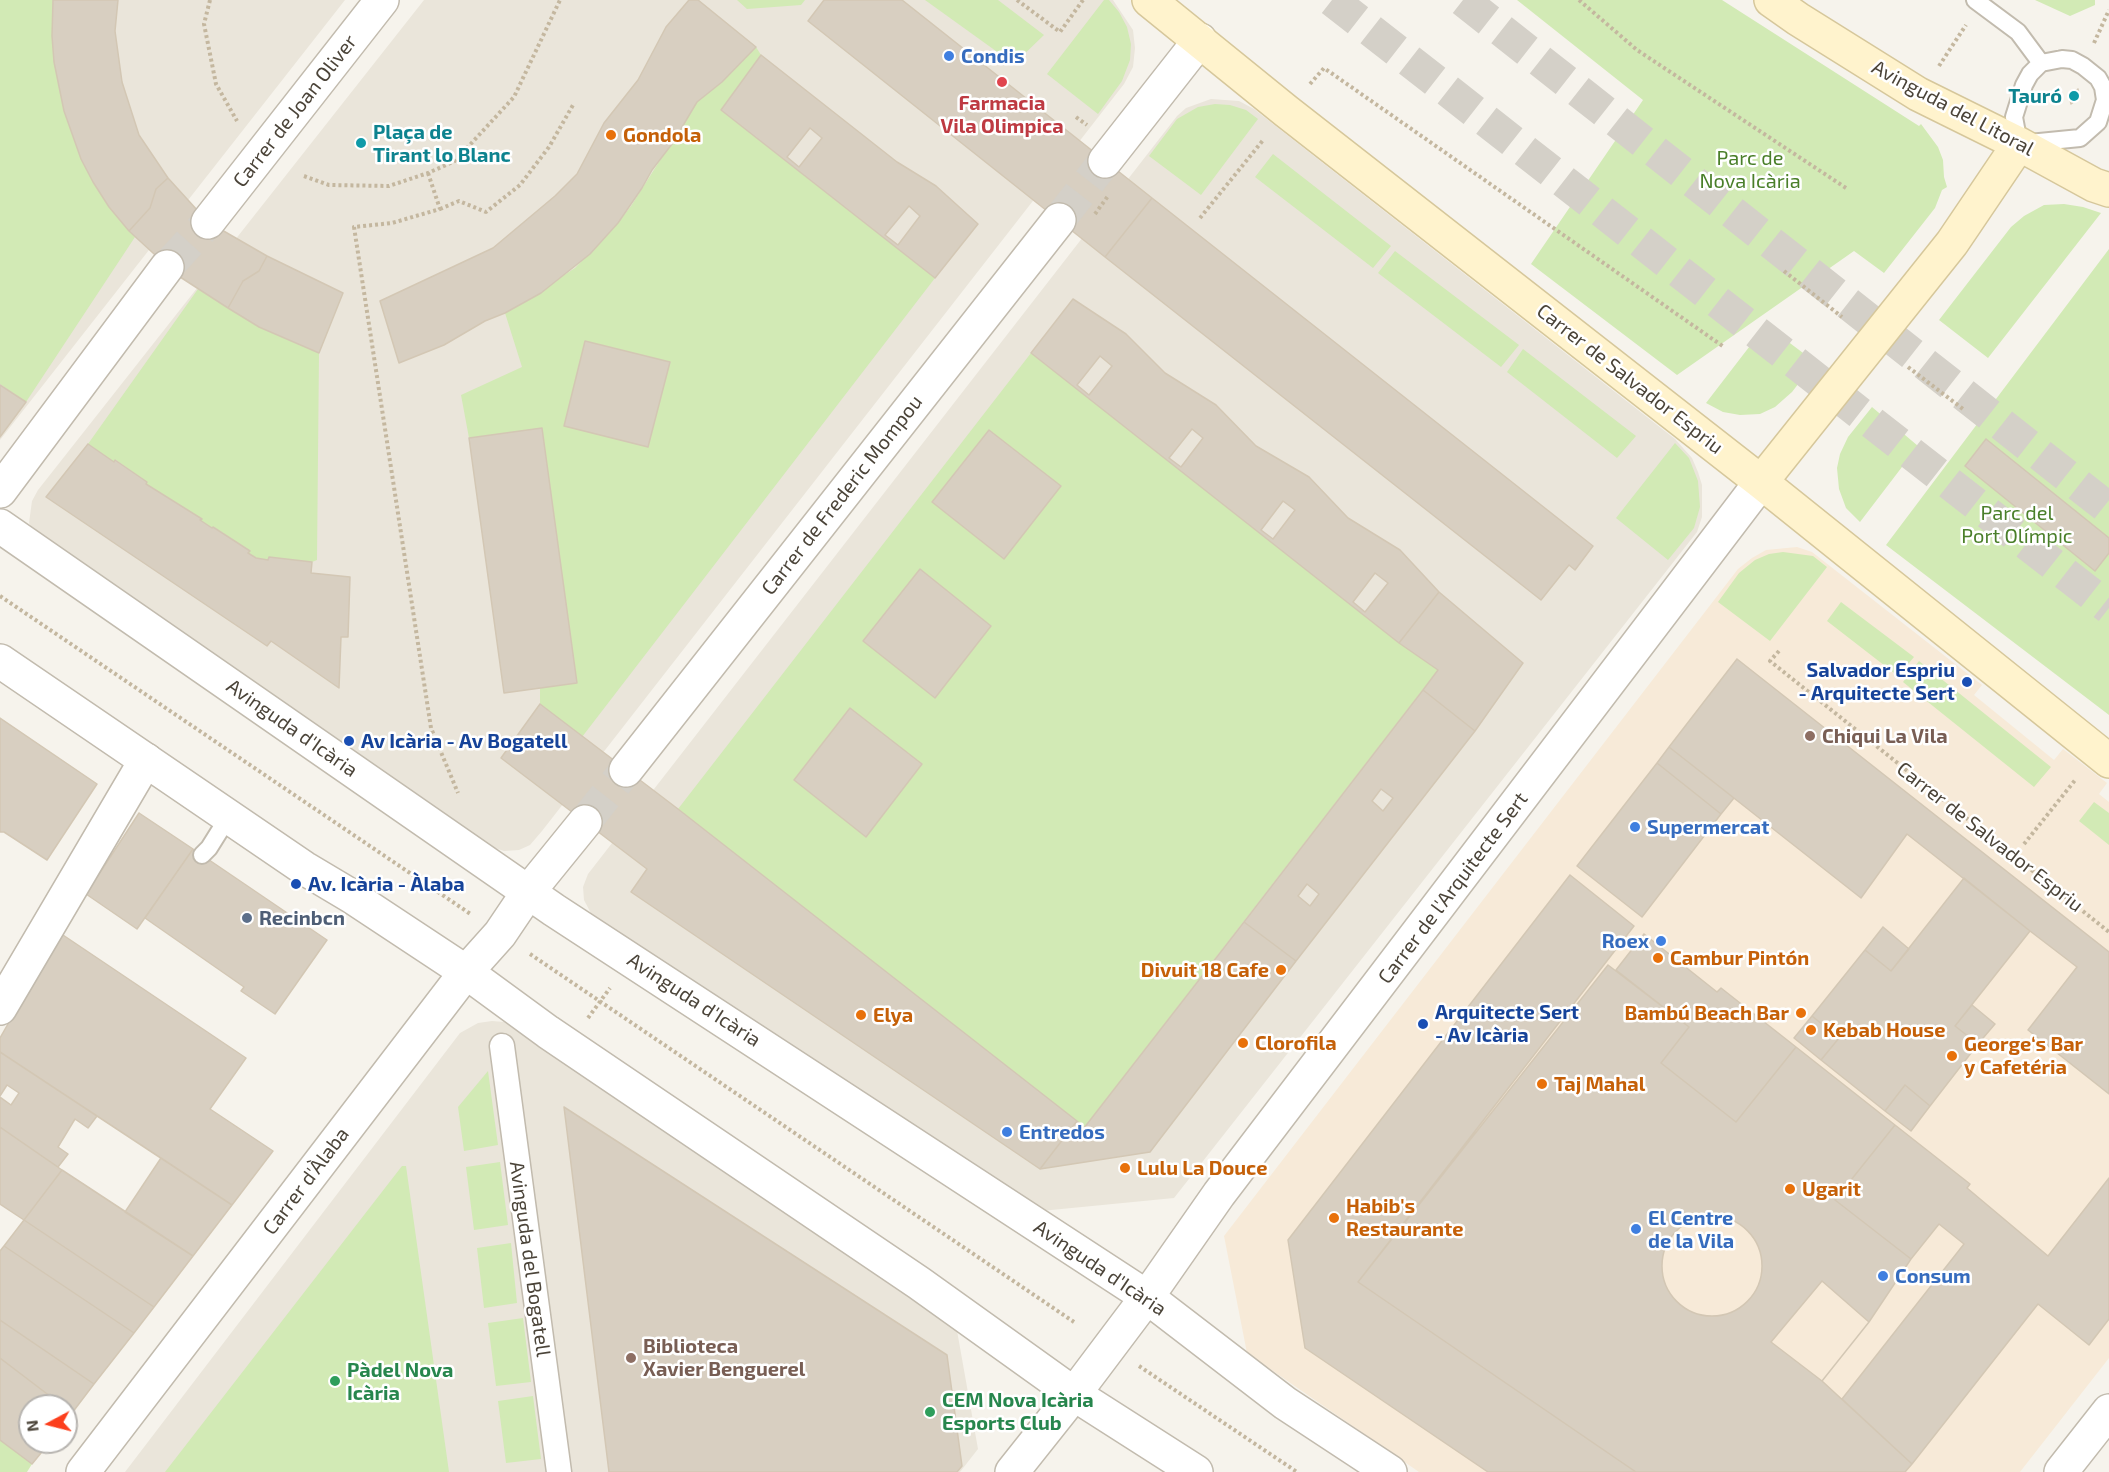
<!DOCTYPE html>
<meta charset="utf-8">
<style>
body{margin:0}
#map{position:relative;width:2109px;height:1472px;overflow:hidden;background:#f6f3ec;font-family:"Exo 2",sans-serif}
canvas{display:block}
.north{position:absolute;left:18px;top:1394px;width:60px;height:60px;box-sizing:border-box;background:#fff;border:2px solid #b7b4b0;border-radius:50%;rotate:263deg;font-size:16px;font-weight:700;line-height:24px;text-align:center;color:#4b4439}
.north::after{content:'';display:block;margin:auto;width:21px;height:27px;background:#fc3f1d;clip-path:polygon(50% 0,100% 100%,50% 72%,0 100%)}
</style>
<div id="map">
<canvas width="2109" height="1472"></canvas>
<div class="north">N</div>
</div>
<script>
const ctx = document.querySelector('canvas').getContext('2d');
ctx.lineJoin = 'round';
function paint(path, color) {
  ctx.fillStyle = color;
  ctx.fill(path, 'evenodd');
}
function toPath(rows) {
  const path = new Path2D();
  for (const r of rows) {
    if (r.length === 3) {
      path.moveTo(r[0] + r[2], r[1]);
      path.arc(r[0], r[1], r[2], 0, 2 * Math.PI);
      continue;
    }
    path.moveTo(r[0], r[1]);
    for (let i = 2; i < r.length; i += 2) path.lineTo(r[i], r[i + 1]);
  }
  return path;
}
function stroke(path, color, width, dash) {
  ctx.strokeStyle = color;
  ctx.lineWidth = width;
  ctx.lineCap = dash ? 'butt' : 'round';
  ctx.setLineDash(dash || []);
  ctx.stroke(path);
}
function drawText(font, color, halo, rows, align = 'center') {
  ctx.font = font + ' "Exo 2",sans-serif';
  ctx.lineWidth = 5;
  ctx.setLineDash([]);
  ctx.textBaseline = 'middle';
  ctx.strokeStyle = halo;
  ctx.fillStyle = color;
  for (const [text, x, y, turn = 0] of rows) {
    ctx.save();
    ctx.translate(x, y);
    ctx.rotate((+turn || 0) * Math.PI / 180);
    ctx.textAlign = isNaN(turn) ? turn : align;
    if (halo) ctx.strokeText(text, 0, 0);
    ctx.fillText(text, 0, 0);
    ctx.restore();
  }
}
paint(toPath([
 [0,0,345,0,0,440],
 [424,0,1113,0,1133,30,1135,48,1133,67,1124,84,542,831,530,845,519,850,504,851,495,848,41,542,29,523,32,501,38,490],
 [1211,99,1239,101,1254,109,1675,439,1692,458,1698,472,1702,485,1702,517,1697,532,1174,1198,1041,1211,594,919,584,900,583,887,588,874,1177,116,1186,108],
 [492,1021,504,1022,956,1325,978,1449,960,1472,125,1472,460,1033,478,1023]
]), '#eae5da');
paint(toPath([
 [1797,547,1812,552,1982,685,1974,695,2054,760,2063,749,2107,783,2099,794,2109,802,2109,1358,2020,1472,1419,1472,1247,1353,1224,1236,1738,569,1752,558,1766,550]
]), '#f7ead8');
paint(toPath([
 [0,0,61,0,79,130,106,203,135,237,26,402,0,384],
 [737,0,805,0,801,5,747,9],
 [925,0,998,0,1044,35,1014,64],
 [1104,0,1109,0,1119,12,1127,27,1131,44,1130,60,1122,81,1098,114,1047,74],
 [1517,0,1722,0,1919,126,1921,124,1938,147,1943,160,1944,177,1947,187,1942,190,1935,208,1884,273,1854,251,1677,375,1531,264,1643,100],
 [2035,0,2095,0,2095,5,2070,16],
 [756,47,761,55,722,111,935,278,582,737,540,704,540,688,577,683,542,429,469,438,461,395,522,367,505,313,575,268,618,223,631,206,697,102,722,82],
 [1215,104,1230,105,1246,110,1258,119,1201,195,1149,156,1177,119,1198,107],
 [1273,154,1391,246,1373,268,1255,177],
 [2064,204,2083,207,2101,213,1988,358,1939,320,2011,227,2024,216,2044,205],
 [2109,249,2109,715,1886,545],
 [1395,251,1519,345,1501,367,1378,273],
 [198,289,259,327,319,353,317,560,312,562,269,557,268,560,256,558,248,553,250,551,214,527,212,528,200,520,202,519,146,484,147,482,116,460,114,462,88,444],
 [1766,325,1815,362,1792,392,1775,407,1760,414,1740,415,1723,412,1706,403],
 [1523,349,1636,436,1617,458,1507,372],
 [1031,353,1438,670,1084,1128,678,809],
 [1872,407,1918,446,1860,522,1846,508,1839,489,1837,468,1840,454,1848,437],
 [1675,443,1689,458,1698,481,1700,507,1694,528,1668,560,1616,518],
 [1783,552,1813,556,1827,567,1770,641,1718,602,1739,573,1755,560,1769,554],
 [1841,602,1914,657,1898,676,1827,621],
 [1919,661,2051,767,2034,787,1903,682],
 [2094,802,2109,813,2109,845,2079,821],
 [488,1071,498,1145,464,1151,458,1107],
 [500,1162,508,1225,474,1230,466,1167],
 [402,1166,406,1166,449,1472,165,1472],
 [511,1243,517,1303,484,1308,477,1248],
 [523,1318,531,1382,496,1386,488,1323],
 [533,1396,541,1459,506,1463,498,1401],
 [0,1440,32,1464,27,1472,0,1472]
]), '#d2eab5');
const building = toPath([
 [53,0,118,0,115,31,122,82,139,135,168,178,156,189,150,208,129,231,109,207,93,182,81,159,64,111,54,62,52,36,53,0],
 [689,0,698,0,756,47,722,82,697,102,672,144,652,170,642,188,618,223,590,254,541,293,505,313,485,321,444,345,399,363,380,301,493,248,555,196,577,174,604,123,638,80,666,27,689,0],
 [824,0,902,0,1152,198,1105,257,808,21,824,0],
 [761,55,897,162,936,186,978,224,935,278,721,110,761,55],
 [810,128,822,138,799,167,787,157,810,128],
 [909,206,920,216,898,245,885,235,909,206],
 [2078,89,2079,98,2071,104,2069,95,2078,89],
 [168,178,208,222,267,256,259,271,243,281,228,308,177,275,129,231,150,208,156,189,168,178],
 [1152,198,1593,546,1575,570,1569,565,1541,600,1105,257,1152,198],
 [267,256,343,293,319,353,259,327,228,308,243,281,259,271,267,256],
 [1073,299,1126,334,1165,373,1216,405,1256,446,1309,477,1348,518,1400,550,1439,592,1399,643,1031,353,1073,299],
 [1100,356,1112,366,1089,395,1077,385,1100,356],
 [1192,429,1203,438,1181,467,1169,458,1192,429],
 [1283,501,1295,510,1273,539,1261,530,1283,501],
 [1375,573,1388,583,1365,612,1353,602,1375,573],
 [585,341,670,362,648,447,564,426,585,341],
 [0,385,26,402,0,437,0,385],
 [542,428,577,683,504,693,469,438,542,428],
 [989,430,1061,486,1004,559,932,502,989,430],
 [1986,439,2109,538,2109,553,2095,571,1965,466,1986,439],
 [88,444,114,462,115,460,147,482,146,484,202,519,200,520,212,528,213,527,250,551,248,553,256,558,268,560,269,557,312,562,311,573,350,577,348,637,341,637,339,688,271,641,267,646,46,497,88,444],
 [920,569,991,626,935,698,863,641,920,569],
 [1439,592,1523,663,1475,731,1423,690,1438,670,1399,643,1439,592],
 [1737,659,2109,952,2109,1094,2028,1030,2077,967,2030,931,1907,834,1861,898,1669,747,1737,659],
 [1423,690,1475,731,1296,961,1244,922,1423,690],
 [1381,789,1393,798,1383,811,1372,801,1381,789],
 [1307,884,1319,894,1310,906,1298,896,1307,884],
 [540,704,678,809,1077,1121,1040,1169,631,892,647,869,501,758,540,704],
 [850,708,922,764,866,837,794,780,850,708],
 [0,718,97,784,47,860,4,832,0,832,0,718],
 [1669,747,1734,798,1721,814,1657,763,1669,747],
 [1657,763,1721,814,1642,917,1577,866,1657,763],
 [139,813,193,849,137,929,86,894,139,813],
 [193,849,327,940,275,1014,241,991,244,987,145,918,193,849],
 [1570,875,1634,926,1358,1282,1636,1472,1488,1472,1305,1348,1288,1240,1570,875],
 [1964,878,2030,931,1955,1026,1978,1044,1930,1106,1905,1085,1885,1111,1821,1060,1839,1038,1812,1016,1865,950,1891,971,1964,878],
 [1244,922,1296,961,1150,1152,1040,1169,1077,1121,1084,1128,1244,922],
 [1883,927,1909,949,1891,971,1865,950,1883,927],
 [60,933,246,1058,210,1109,273,1151,232,1205,0,1052,0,1038,60,933],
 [1644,934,1717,992,1721,988,1796,1047,1736,1122,1661,1063,1689,1027,1616,970,1644,934],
 [1608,965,1689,1027,1661,1063,1736,1122,1796,1047,1895,1125,1835,1200,1911,1259,1869,1322,1822,1381,1912,1464,1905,1472,1636,1472,1358,1282,1608,965],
 [1972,1005,1995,1024,1978,1044,1955,1026,1972,1005],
 [1812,1016,1839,1038,1821,1060,1794,1038,1812,1016],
 [0,1052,97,1116,88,1128,75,1119,58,1147,68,1154,58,1167,0,1127,0,1097,11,1105,19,1093,7,1085,0,1096,0,1052],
 [1905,1085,1930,1106,1911,1131,1885,1111,1905,1085],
 [564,1107,947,1355,962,1466,957,1472,609,1472,564,1107],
 [1895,1125,1970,1184,1967,1188,2048,1256,2109,1178,2109,1319,2089,1345,2038,1304,1912,1464,1842,1399,1964,1244,1939,1224,1911,1259,1835,1200,1895,1125],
 [0,1127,62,1170,24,1220,0,1204,0,1127],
 [161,1158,232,1205,193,1256,125,1212,161,1158],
 [62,1170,193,1256,154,1307,24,1220,62,1170],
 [1712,1266,50],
 [24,1220,154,1307,134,1333,4,1246,24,1220],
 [4,1246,134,1333,94,1384,0,1320,0,1251,4,1246],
 [1822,1281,1869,1322,1822,1381,1771,1342,1822,1281],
 [0,1320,94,1384,72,1413,66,1408,66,1406,63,1406,0,1358,0,1320],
 [0,1358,63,1406,30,1406,30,1442,50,1442,32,1464,0,1440,0,1358]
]);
paint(building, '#d8cfc1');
stroke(building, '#d3c7b4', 1.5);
stroke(toPath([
 [1059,220,1105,161],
 [167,267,208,222],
 [585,822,626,770]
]), '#d4d0c8', 33, [33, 16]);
stroke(toPath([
 [1332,0,2109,608],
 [1463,0,2109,509]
]), '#d4d0c8', 33, [33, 16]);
const service = toPath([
 [1975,0,2018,32,2041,63],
 [2062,59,2072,60,2083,66,2098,78,2103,87,2105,100,2098,122,2080,138,2019,144,2014,117,2024,85,2030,74,2041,63,2062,59],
 [202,855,209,848,229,816]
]);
const pedestrian = toPath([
 [502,1046,559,1472]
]);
const minor = toPath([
 [1105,161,1200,40],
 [208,222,382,0],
 [0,491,167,267],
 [626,770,1059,220],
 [0,1008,146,760],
 [1147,1297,1219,1194,1761,482],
 [83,1472,466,972,500,934,529,891,585,822],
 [1012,1472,1074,1394],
 [2061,1472,2109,1411]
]);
const tertiary = toPath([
 [0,526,554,910,1147,1297,1285,1403,1390,1472],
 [0,661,304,868,351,896,466,972,548,1032,919,1283,1074,1394,1196,1472],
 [1074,1394,1147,1297]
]);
const secondary = toPath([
 [1149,0,1286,111,1761,482,2109,761],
 [1771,0,1798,19,1918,94,2019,144,2094,185,2109,190],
 [1761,482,1952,243,2019,144]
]);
stroke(service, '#c2bbae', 20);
stroke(pedestrian, '#c2bbae', 27);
stroke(minor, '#c2bbae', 36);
stroke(tertiary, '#c2bbae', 36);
stroke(secondary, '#d6c79b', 36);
stroke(toPath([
 [210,0,204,24,216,84,237,121],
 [1017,0,1060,32,1083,0],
 [1579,0,1637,50,1846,188],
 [2094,43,2109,10],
 [1939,66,1966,25],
 [1310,84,1324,68,1724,347],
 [1076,117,1087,125],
 [428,173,440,209,392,223,354,227,431,728,458,793],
 [304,176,329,185,389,186,428,173,455,161,514,97,560,0],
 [440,209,459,201,486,212,520,185,549,147,573,105],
 [1095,214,1108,196],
 [1200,218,1264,139],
 [1784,271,1842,317],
 [1908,367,1963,409],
 [0,596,472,915],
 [1779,651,1770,661,2109,932],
 [2024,844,2076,779],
 [530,954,1074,1322],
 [588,1018,610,988],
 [1139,1366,1297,1472]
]), '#c4b79f', 4, [3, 3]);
stroke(service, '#fff', 16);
stroke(pedestrian, '#fff', 24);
stroke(minor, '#fff', 33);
stroke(tertiary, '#fff', 33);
stroke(secondary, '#fff3cd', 33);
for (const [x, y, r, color] of [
 [949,56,6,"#3f7fe0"],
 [1002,82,6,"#e0444e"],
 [2074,96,6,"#0f9aa8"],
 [611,135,6,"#e8710a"],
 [361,143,6,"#0f9aa8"],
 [1967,682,6,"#1a4fb4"],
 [1810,736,6,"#8d6e63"],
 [349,741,6,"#1a4fb4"],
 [1635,827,6,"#3f7fe0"],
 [296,884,6,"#1a4fb4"],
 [247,918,6,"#5c6f8a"],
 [1661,941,6,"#3f7fe0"],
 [1658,958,6,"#e8710a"],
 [1281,970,6,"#e8710a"],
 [1801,1013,6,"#e8710a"],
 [861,1015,6,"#e8710a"],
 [1423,1024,6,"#1a4fb4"],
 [1811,1030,6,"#e8710a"],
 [1243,1043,6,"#e8710a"],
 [1952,1056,6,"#e8710a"],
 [1542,1084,6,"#e8710a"],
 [1007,1132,6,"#3f7fe0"],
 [1125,1168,6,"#e8710a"],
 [1790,1189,6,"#e8710a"],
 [1334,1218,6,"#e8710a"],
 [1636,1229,6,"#3f7fe0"],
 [1883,1276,6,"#3f7fe0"],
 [631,1358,6,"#8d6e63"],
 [335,1381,6,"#2e9e5b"],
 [930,1412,6,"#2e9e5b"]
]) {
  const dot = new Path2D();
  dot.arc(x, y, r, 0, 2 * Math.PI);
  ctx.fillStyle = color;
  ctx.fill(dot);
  stroke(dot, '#fff', 2);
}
drawText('bold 20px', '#366cbe', '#fff', [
 ["Condis",961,56],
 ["Supermercat",1647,827],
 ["Roex",1649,941,"right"],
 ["Entredos",1019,1132],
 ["El Centre",1648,1218],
 ["de la Vila",1648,1241],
 ["Consum",1895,1276]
], 'left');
drawText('bold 20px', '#0d838f', '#fff', [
 ["Tauró",2062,96],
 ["Plaça de",373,132,"left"],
 ["Tirant lo Blanc",373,155,"left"]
], 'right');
drawText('bold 20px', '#be3a42', '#fff', [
 ["Farmacia",1002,103],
 ["Vila Olimpica",1002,126]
]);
drawText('20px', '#4b4439', '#fff', [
 ["Avinguda del Litoral",1953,108,28],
 ["Carrer de Joan Oliver",295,111,-52],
 ["Carrer de Salvador Espriu",1630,379,38],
 ["Carrer de Frederic Mompou",842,495,-52],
 ["Avinguda d'Icària",292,728,35],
 ["Carrer de Salvador Espriu",1990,837,38],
 ["Carrer de l'Arquitecte Sert",1453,888,-53],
 ["Avinguda d'Icària",694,1000,33],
 ["Carrer d'Àlaba",306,1181,-53],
 ["Avinguda del Bogatell",530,1259,82],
 ["Avinguda d'Icària",1100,1268,34]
]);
drawText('bold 20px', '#c56008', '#fff', [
 ["Gondola",623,135],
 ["Cambur Pintón",1670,958],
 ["Divuit 18 Cafe",1269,970,"right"],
 ["Bambú Beach Bar",1789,1013,"right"],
 ["Elya",873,1015],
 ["Kebab House",1823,1030],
 ["Clorofila",1255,1043],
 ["George‘s Bar",1964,1044],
 ["y Cafetéria",1964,1067],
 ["Taj Mahal",1554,1084],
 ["Lulu La Douce",1137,1168],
 ["Ugarit",1802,1189],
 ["Habib's",1346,1206],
 ["Restaurante",1346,1229]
], 'left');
drawText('20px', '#4a7f2a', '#fff', [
 ["Parc de",1750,158],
 ["Nova Icària",1750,181],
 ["Parc del",2017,513],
 ["Port Olímpic",2017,536]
]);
drawText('bold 20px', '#164399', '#fff', [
 ["Salvador Espriu",1955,670,"right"],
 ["- Arquitecte Sert",1955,693,"right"],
 ["Av Icària - Av Bogatell",361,741],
 ["Av. Icària - Àlaba",308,884],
 ["Arquitecte Sert",1435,1012],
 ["- Av Icària",1435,1035]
], 'left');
drawText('bold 20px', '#785e54', '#fff', [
 ["Chiqui La Vila",1822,736],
 ["Biblioteca",643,1346],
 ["Xavier Benguerel",643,1369]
], 'left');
drawText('bold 20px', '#4e5e75', '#fff', [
 ["Recinbcn",259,918]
], 'left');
drawText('bold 20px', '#27864d', '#fff', [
 ["Pàdel Nova",347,1370],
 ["Icària",347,1393],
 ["CEM Nova Icària",942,1400],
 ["Esports Club",942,1423]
], 'left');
</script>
